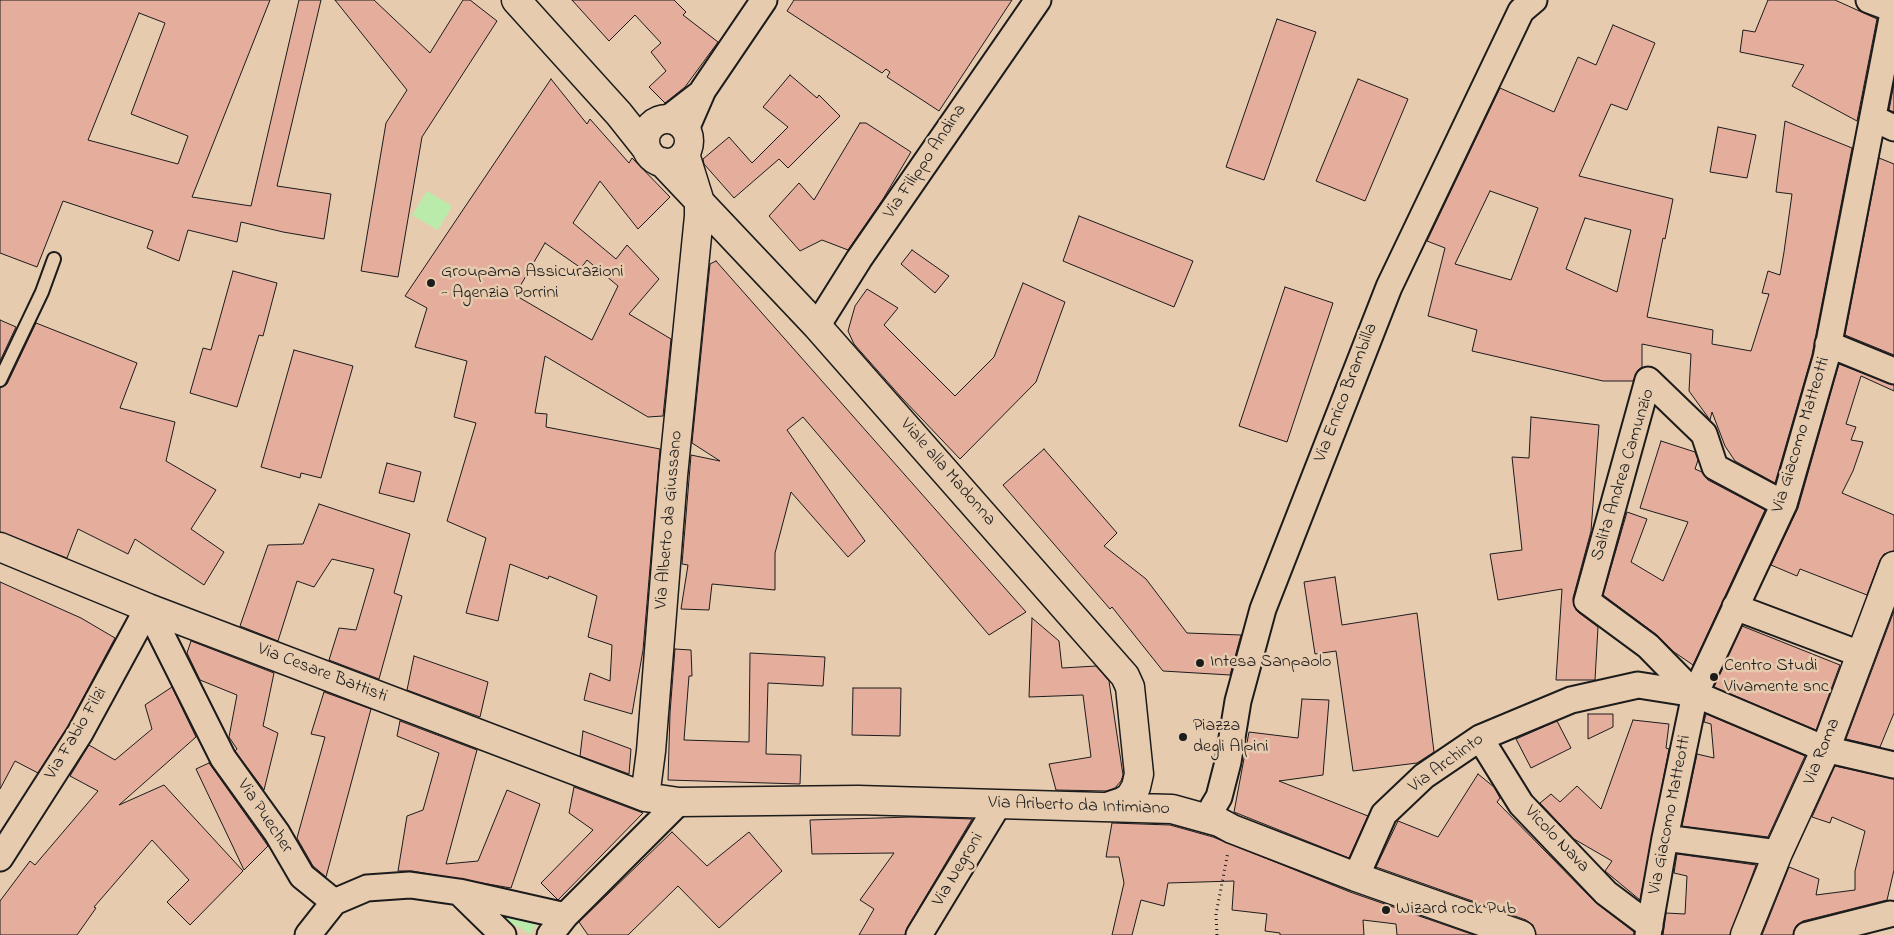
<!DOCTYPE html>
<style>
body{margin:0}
canvas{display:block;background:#e7cbae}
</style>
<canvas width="1894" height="935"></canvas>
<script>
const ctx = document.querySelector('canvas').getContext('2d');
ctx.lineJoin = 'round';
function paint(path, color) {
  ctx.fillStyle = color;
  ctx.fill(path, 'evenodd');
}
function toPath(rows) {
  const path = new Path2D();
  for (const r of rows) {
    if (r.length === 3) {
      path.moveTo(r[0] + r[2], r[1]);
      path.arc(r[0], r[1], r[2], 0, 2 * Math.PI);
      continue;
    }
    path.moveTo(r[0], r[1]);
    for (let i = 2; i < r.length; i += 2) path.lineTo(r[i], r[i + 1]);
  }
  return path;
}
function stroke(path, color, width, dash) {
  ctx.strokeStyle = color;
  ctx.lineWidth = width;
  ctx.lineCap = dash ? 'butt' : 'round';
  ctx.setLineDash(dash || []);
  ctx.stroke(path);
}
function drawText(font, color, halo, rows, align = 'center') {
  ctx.font = font + ' "Indie Flower",sans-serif';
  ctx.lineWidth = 5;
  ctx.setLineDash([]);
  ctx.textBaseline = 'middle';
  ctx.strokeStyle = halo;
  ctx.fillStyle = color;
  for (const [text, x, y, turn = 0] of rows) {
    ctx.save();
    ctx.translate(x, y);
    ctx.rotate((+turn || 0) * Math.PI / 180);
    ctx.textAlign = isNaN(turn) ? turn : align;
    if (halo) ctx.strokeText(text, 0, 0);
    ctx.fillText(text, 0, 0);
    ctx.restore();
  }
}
paint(toPath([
 [427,191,452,206,438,230,412,215],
 [480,905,541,918,530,934]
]), '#baebaa');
const building = toPath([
 [0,0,270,0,192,197,251,206,299,0,321,0,277,186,331,194,324,239,283,232,241,222,237,242,188,230,179,261,147,248,153,231,63,201,37,267,0,253,0,0],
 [139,13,165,23,131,114,188,136,178,164,88,140,139,13],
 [335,0,374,0,430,53,463,0,470,0,497,21,422,137,398,277,361,271,386,123,407,90,335,0],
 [572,0,674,0,686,12,683,15,718,42,685,87,665,103,649,87,666,71,651,52,661,43,635,15,609,41,572,0],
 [794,0,1012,0,939,111,887,77,890,72,886,69,882,73,787,11,794,0],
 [1768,0,1835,0,1877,19,1857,121,1792,86,1804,65,1740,52,1743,30,1755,32,1768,0],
 [1277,19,1316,32,1264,180,1226,167,1277,19],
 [1613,25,1655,43,1627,110,1611,104,1579,176,1673,199,1665,239,1663,238,1647,317,1713,330,1712,344,1751,351,1769,294,1762,293,1768,271,1780,275,1784,252,1792,194,1776,192,1785,121,1852,148,1812,355,1775,483,1735,461,1725,446,1712,412,1710,420,1689,391,1691,354,1642,344,1642,367,1638,370,1633,381,1603,381,1472,351,1477,330,1428,316,1445,248,1427,241,1500,88,1554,112,1578,57,1596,65,1613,25],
 [1490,191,1538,208,1511,280,1455,264,1490,191],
 [1585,218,1631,230,1617,292,1566,269,1585,218],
 [790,75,817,98,819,95,840,116,788,168,779,159,734,198,704,164,703,159,729,137,752,163,788,127,763,107,790,75],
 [551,79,587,124,590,119,629,163,632,158,670,197,638,229,600,181,573,223,616,259,627,245,659,279,629,314,671,339,663,416,648,417,545,356,535,413,547,414,546,427,660,449,643,650,632,714,584,700,590,673,610,681,612,645,588,637,597,596,549,576,548,579,510,564,498,621,466,613,486,538,447,521,476,423,454,417,467,361,415,347,427,308,405,296,551,79],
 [545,243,581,268,587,260,618,286,592,340,515,295,545,243],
 [1358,79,1408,99,1365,201,1316,181,1358,79],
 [1894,83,1894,112,1889,110,1894,83],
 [860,123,866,123,911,152,883,199,848,250,822,240,800,251,769,216,799,183,814,200,860,123],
 [1718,127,1756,135,1747,178,1710,172,1718,127],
 [1879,158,1894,164,1894,355,1845,335,1879,158],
 [1079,216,1193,261,1174,307,1063,261,1079,216],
 [912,250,949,276,935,293,901,264,912,250],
 [716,261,1026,612,989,635,803,417,787,430,865,541,848,557,791,492,775,553,775,590,712,584,709,610,681,609,688,565,682,564,691,455,720,461,692,443,710,264,716,261],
 [233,271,277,283,263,336,259,335,237,407,190,393,203,348,211,350,233,271],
 [1023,283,1065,302,1036,382,960,459,901,397,854,344,848,331,855,306,867,289,898,308,884,325,955,396,994,357,1023,283],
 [1285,287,1333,303,1287,442,1239,426,1285,287],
 [0,320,16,327,0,361,0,320],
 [36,323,137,363,120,408,175,422,166,461,216,490,191,529,224,552,204,585,135,539,128,554,78,529,67,558,0,532,0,388,7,384,36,323],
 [294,350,353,366,321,478,301,473,300,478,261,467,294,350],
 [1839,364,1894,385,1894,391,1861,376,1846,424,1856,427,1851,440,1863,442,1853,471,1842,493,1894,515,1894,551,1884,554,1880,560,1867,595,1800,569,1797,576,1771,565,1798,508,1839,364],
 [1531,417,1599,425,1591,531,1573,598,1574,606,1578,612,1598,627,1595,680,1556,680,1562,589,1498,600,1490,554,1522,550,1512,457,1529,458,1531,417],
 [1661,441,1695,452,1698,460,1695,469,1702,472,1708,480,1765,510,1693,665,1674,652,1657,635,1603,595,1627,512,1647,519,1631,562,1663,581,1688,522,1640,508,1661,441],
 [1044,449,1117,533,1104,546,1146,579,1187,633,1241,635,1230,675,1163,671,1112,607,1110,609,1003,485,1044,449],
 [387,463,421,472,414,502,379,493,387,463],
 [319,504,410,534,394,593,402,596,379,679,329,660,339,628,356,630,374,569,332,559,314,587,297,581,278,641,240,626,268,545,303,544,319,504],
 [1335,577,1342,625,1417,613,1434,752,1417,763,1353,771,1336,651,1315,654,1304,582,1335,577],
 [0,582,81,618,115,638,68,726,38,773,15,761,0,789,0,582],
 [1894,611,1894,713,1880,747,1846,739,1894,611],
 [1032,618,1059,641,1062,668,1096,666,1109,681,1123,775,1121,781,1115,788,1106,791,1056,790,1049,764,1091,757,1083,695,1029,697,1032,618],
 [1742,626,1840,665,1816,730,1714,687,1742,626],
 [191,641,274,673,263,726,278,733,264,790,235,751,237,749,229,737,237,695,200,680,187,653,191,641],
 [675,649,691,650,692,676,689,676,684,740,749,742,750,653,825,657,823,686,768,683,766,754,801,755,800,784,668,780,670,713,675,649],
 [414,656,488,682,480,717,407,690,414,656],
 [172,687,196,737,119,805,164,785,243,871,190,925,167,902,189,880,152,840,94,907,96,908,77,935,0,935,0,901,30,861,35,865,98,791,70,776,89,745,115,760,152,729,145,705,172,687],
 [853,688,901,688,900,736,852,735,853,688],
 [324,692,371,709,326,877,313,866,297,838,325,737,311,734,324,692],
 [1302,699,1329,700,1323,775,1279,781,1368,816,1349,858,1234,812,1249,732,1298,738,1302,699],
 [1588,714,1613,714,1613,727,1588,739,1588,714],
 [1706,714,1805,756,1768,837,1682,826,1697,754,1714,758,1711,724,1704,722,1706,714],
 [1633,720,1669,724,1666,748,1669,749,1640,900,1605,871,1612,861,1574,839,1540,803,1551,794,1560,802,1577,786,1601,809,1633,720],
 [400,721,477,750,446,864,478,861,507,790,540,804,511,888,412,871,398,871,407,816,423,810,439,753,397,736,400,721],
 [1557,721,1571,748,1531,768,1516,739,1557,721],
 [583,731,631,749,629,774,580,756,583,731],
 [209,763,268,846,244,870,196,769,209,763],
 [1835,766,1894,779,1894,870,1887,900,1803,921,1797,925,1793,935,1762,935,1789,867,1819,879,1816,895,1855,890,1855,871,1865,831,1832,817,1830,823,1812,817,1835,766],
 [1478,774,1494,787,1500,798,1497,802,1596,903,1634,932,1634,935,1536,935,1533,925,1526,920,1376,867,1398,821,1438,837,1478,774],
 [574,787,643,813,558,900,541,883,593,830,569,813,574,787],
 [912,817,972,819,907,928,905,935,859,935,874,909,860,900,894,853,812,854,810,820,912,817],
 [1112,823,1170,825,1213,837,1350,892,1474,935,1397,935,1396,924,1363,920,1364,935,1280,935,1280,933,1265,931,1267,914,1232,910,1234,881,1168,883,1164,906,1141,900,1132,935,1112,935,1124,883,1119,857,1106,857,1112,823],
 [672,832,707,866,749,832,782,871,719,928,678,886,628,935,588,935,579,922,672,832],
 [1677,854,1756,865,1730,935,1663,935,1666,913,1685,914,1687,876,1674,873,1677,854]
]);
paint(building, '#e5ad9c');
stroke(building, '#1c1c1c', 1);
const lane = toPath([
 [0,380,42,292,54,259]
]);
const street = toPath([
 [1869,0,1893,9],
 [669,118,700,94],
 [1873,118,1894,128],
 [686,129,703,90,764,0],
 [817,326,859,259,1038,0],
 [1828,344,1894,371],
 [1735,607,1860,654],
 [148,608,223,758,277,833,302,876,334,902,367,888,410,885,459,892,503,935],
 [1695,694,1648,646,1587,601,1648,380,1704,434,1715,467,1784,504],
 [1480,738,1521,804,1606,893,1650,926],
 [1213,807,1219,797,1228,762,1238,701,1263,609,1389,287,1521,11,1534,0],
 [1665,838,1778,853],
 [0,858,80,733,148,608],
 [1356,877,1384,814,1424,776,1480,738,1571,700,1638,685,1695,694,1825,749,1894,765],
 [459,892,565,916],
 [308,935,334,902],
 [550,935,565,916,679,802],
 [919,935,998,805],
 [1648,935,1665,838,1695,694,1784,504,1826,358,1894,8],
 [1807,935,1890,914]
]);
const secondary = toPath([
 [516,0,619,114,646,148],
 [667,141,22],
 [662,162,817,326,1125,676,1130,687,1139,774,1136,787,1130,797,1122,802,1107,807],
 [0,547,148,608,645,797,679,802,858,800,1172,809,1219,822,1232,829,1356,877,1521,935],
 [645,797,651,751,673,476,699,216,699,199,685,154],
 [1745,935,1778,853,1824,753,1894,566]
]);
stroke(lane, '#1c1c1c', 16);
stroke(street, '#1c1c1c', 29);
stroke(secondary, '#1c1c1c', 31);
stroke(toPath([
 [1217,935,1216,914,1228,852]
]), '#1c1c1c', 3, [1, 4]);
stroke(lane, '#e7cbae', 12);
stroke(street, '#e7cbae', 25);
stroke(secondary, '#e7cbae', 28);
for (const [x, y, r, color] of [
 [431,283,5,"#1c1c1c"],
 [1200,663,5,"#1c1c1c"],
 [1714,677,5,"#1c1c1c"],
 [1183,737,5,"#1c1c1c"],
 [1386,910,5,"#1c1c1c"]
]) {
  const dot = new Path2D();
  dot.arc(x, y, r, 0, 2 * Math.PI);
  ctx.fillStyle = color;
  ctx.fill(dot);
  stroke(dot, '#e7cbae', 2);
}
drawText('18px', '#1c1c1c', '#e7cbae', [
 ["Via Filippo Andina",926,162,-56],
 ["Via Enrico Brambilla",1347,393,-69],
 ["Via Giacomo Matteotti",1802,435,-73],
 ["Viale alla Madonna",947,473,49],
 ["Salita Andrea Camunzio",1624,475,-73],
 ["Via Alberto da Giussano",670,520,-85],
 ["Via Cesare Battisti",322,674,21],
 ["Via Fabio Filzi",77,734,-59],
 ["Via Roma",1823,752,-68],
 ["Via Archinto",1447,764,-36],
 ["Via Ariberto da Intimiano",1079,807,2],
 ["Via Giacomo Matteotti",1671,815,-79],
 ["Via Puecher",264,817,56],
 ["Vicolo Nava",1556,840,46],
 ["Via Negroni",959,870,-59]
]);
drawText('18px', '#1c1c1c', '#e7cbae', [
 ["Groupama Assicurazioni",441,273],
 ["- Agenzia Porrini",441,294],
 ["Intesa Sanpaolo",1210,663],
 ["Centro Studi",1724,667],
 ["Vivamente snc",1724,688],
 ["Piazza",1193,727],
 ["degli Alpini",1193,748],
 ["Wizard rock Pub",1396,910]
], 'left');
</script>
